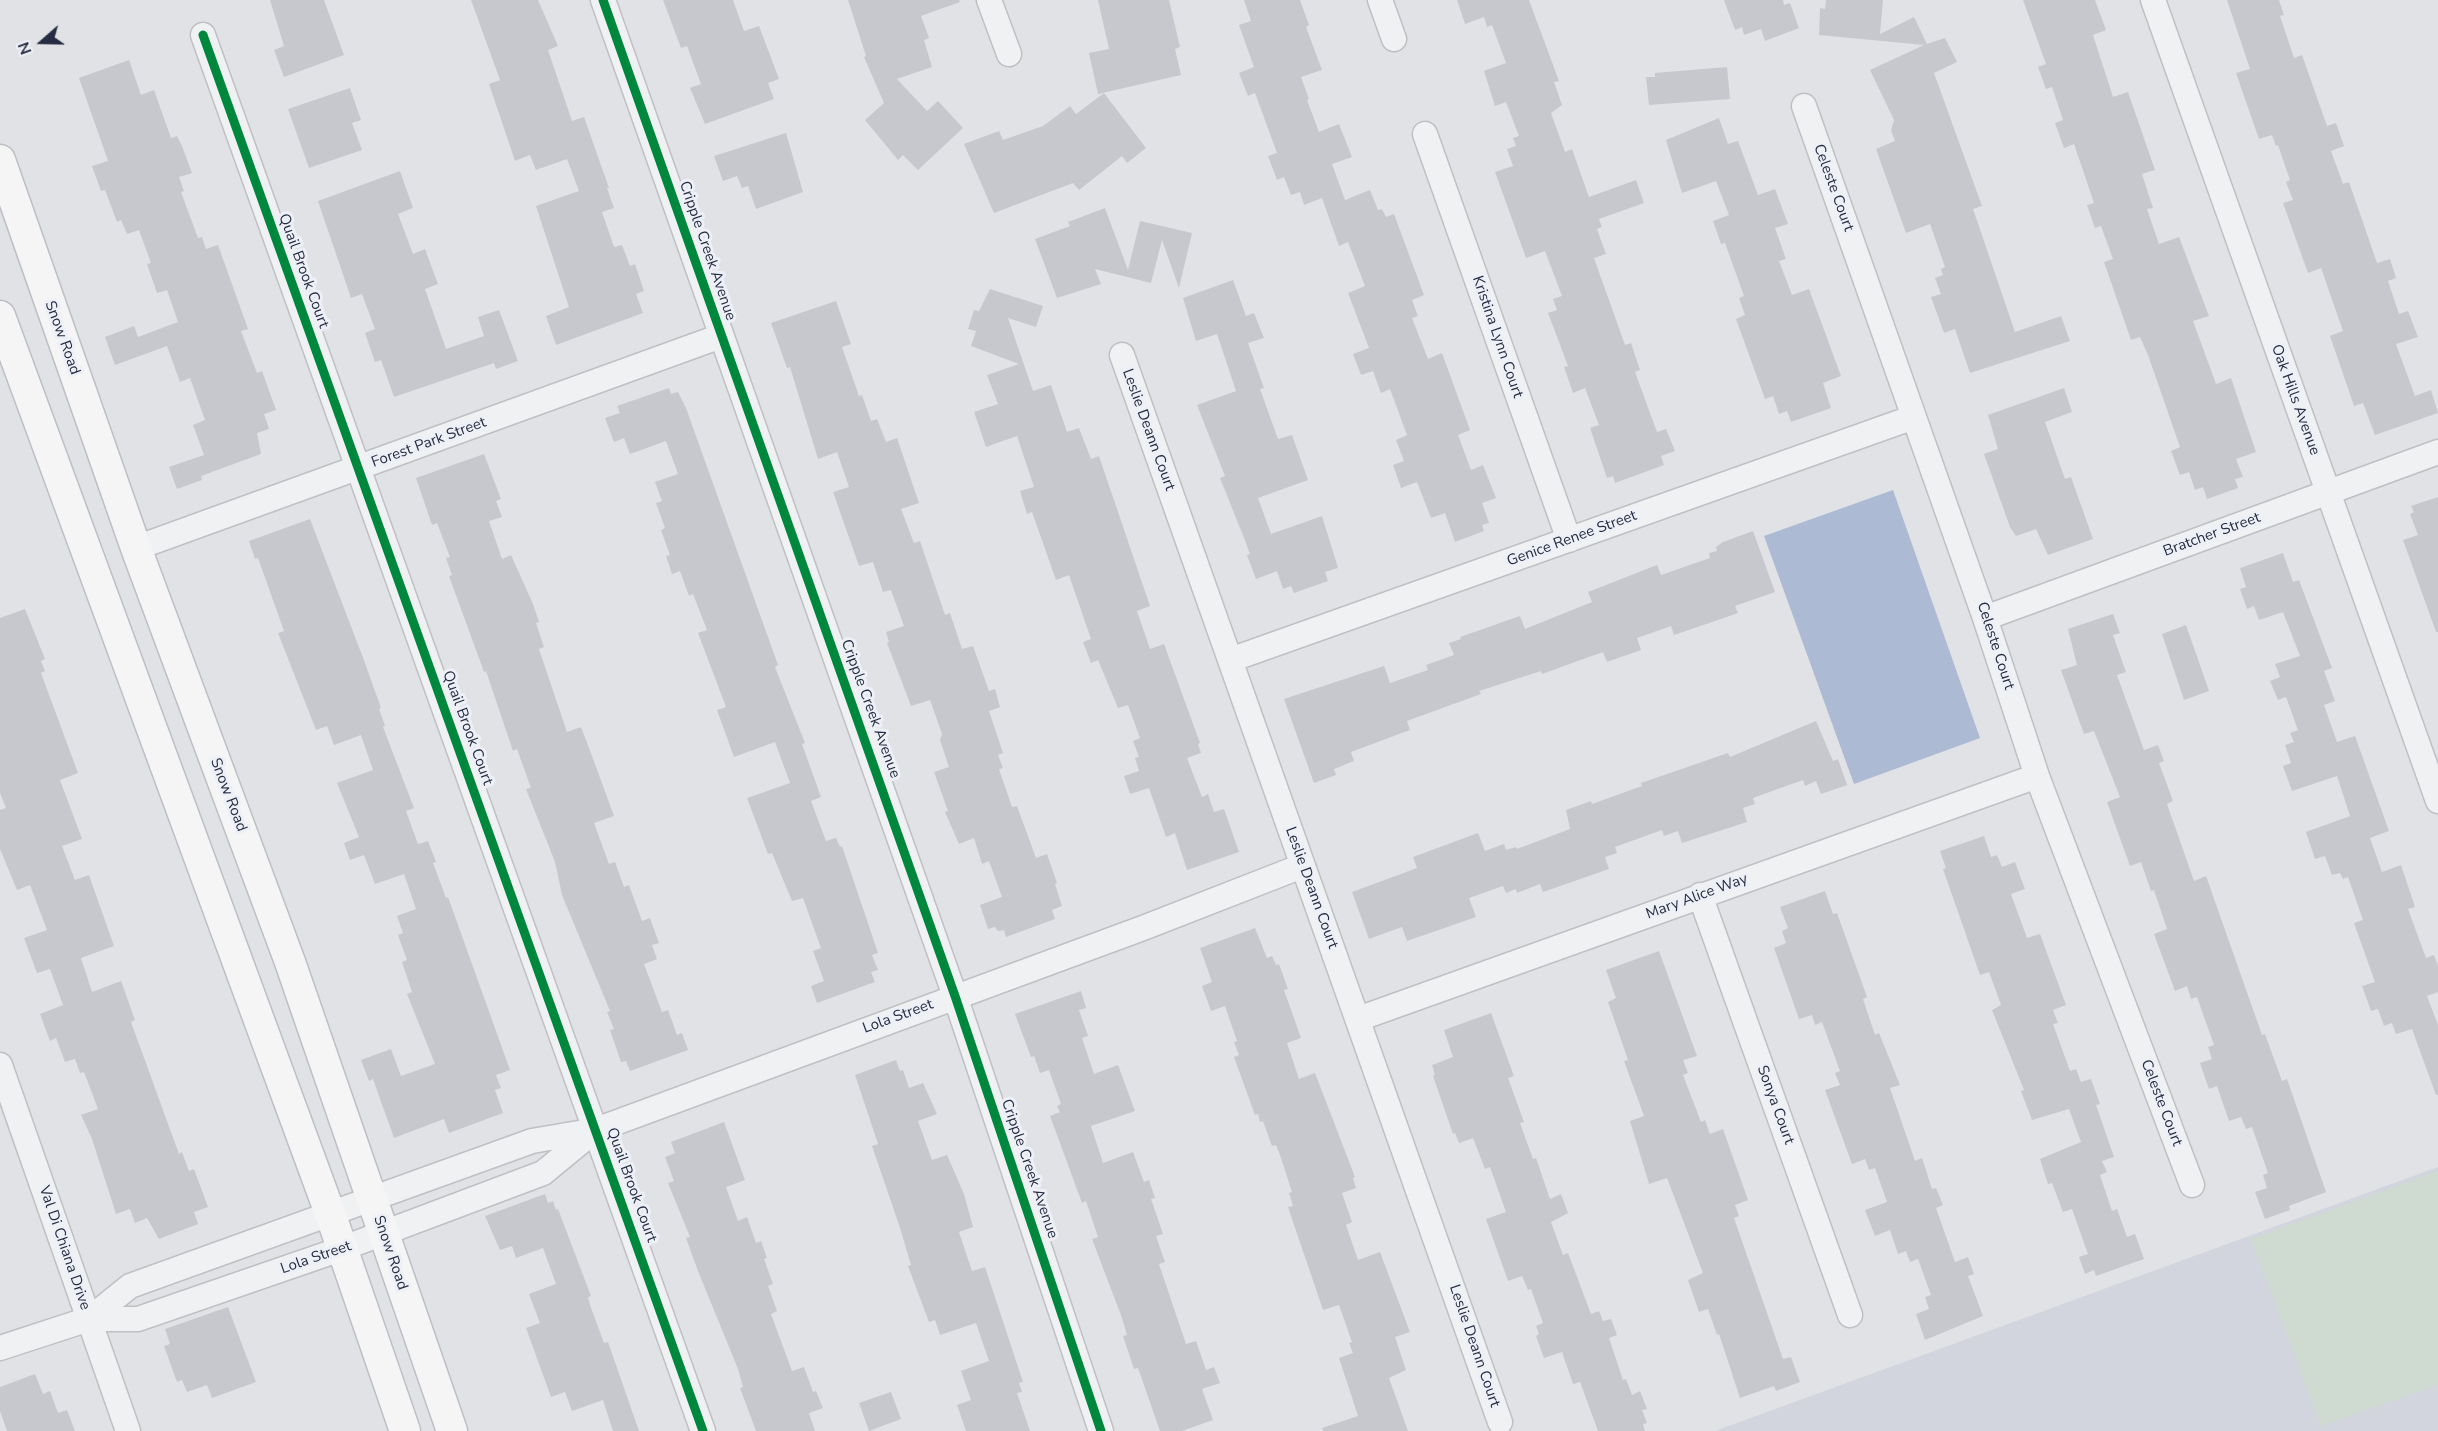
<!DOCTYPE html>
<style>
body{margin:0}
#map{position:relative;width:2438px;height:1431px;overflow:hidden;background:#e1e2e6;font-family:"Nunito Sans",sans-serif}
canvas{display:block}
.north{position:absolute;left:12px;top:12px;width:60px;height:60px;-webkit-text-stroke:4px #eef0f7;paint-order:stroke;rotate:250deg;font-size:16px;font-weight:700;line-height:24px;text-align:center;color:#262c41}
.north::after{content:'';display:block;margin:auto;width:21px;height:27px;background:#262c41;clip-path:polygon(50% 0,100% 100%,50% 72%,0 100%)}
</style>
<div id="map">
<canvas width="2438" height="1431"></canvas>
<div class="north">N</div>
</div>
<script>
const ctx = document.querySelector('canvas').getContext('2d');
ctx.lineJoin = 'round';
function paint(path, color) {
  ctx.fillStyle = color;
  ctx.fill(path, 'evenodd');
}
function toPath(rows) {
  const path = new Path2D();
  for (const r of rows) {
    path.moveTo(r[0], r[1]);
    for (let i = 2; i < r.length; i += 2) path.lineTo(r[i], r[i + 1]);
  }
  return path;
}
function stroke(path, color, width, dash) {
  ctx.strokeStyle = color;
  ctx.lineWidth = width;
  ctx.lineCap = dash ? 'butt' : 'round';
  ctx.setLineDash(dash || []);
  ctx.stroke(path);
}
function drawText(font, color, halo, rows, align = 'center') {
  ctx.font = font + ' "Nunito Sans",sans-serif';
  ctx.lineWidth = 6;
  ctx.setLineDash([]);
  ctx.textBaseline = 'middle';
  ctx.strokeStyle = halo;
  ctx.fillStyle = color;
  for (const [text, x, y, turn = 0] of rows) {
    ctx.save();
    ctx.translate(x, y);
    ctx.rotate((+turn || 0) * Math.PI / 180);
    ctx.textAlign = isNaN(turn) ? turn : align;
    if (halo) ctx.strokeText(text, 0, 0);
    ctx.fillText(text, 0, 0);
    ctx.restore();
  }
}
paint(toPath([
 [2438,1167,2438,1431,1715,1431]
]), '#d2d5dd');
paint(toPath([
 [2438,1171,2438,1385,2321,1426,2251,1239]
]), '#cfdad1');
paint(toPath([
 [1893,490,1980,738,1854,784,1764,536]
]), '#acbad4');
paint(toPath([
 [270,0,324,0,344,55,284,77,274,50,284,46],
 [471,0,538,0,558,46,548,50,572,121,584,117,609,188,607,188,614,208,602,212,614,247,622,245,630,266,635,264,644,291,636,294,643,313,556,345,546,316,569,307,536,206,579,191,567,159,536,170,530,155,515,161,489,84,500,80],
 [663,0,733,0,744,31,759,26,779,79,768,83,774,99,705,124,690,88,701,84,687,46,681,48],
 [848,0,959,0,960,2,921,16,929,38,924,40,932,67,897,79,927,111,938,101,963,128,918,170,903,155,898,160,865,120,884,103,864,57,866,56],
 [1098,0,1169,0,1180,47,1175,49,1181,75,1098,94,1089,53,1109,49],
 [1244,0,1300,0,1309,25,1306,27,1322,70,1301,77,1309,99,1307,100,1319,132,1339,124,1352,157,1332,164,1345,200,1370,190,1378,210,1382,209,1386,217,1394,214,1424,295,1412,300,1418,316,1412,318,1428,359,1442,353,1470,430,1458,435,1471,470,1483,465,1496,498,1482,503,1489,523,1482,525,1484,531,1455,542,1445,513,1431,518,1417,482,1401,488,1393,465,1404,461,1396,440,1407,435,1390,389,1381,393,1373,371,1361,375,1353,354,1369,348,1348,293,1365,286,1348,242,1339,246,1322,198,1304,205,1300,192,1291,195,1284,177,1277,180,1268,156,1277,153,1255,93,1248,96,1239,73,1254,67,1239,25,1251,21],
 [1457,0,1529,0,1559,81,1554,82,1562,105,1551,113,1565,152,1572,149,1589,197,1636,180,1644,203,1599,219,1602,227,1597,229,1606,254,1594,258,1625,345,1631,343,1640,370,1635,372,1657,432,1666,429,1675,451,1661,456,1664,465,1615,483,1613,476,1607,478,1590,428,1599,425,1585,388,1573,393,1564,367,1568,366,1548,313,1557,310,1553,299,1562,296,1545,251,1526,258,1495,172,1513,166,1507,149,1516,146,1513,138,1519,136,1506,102,1495,106,1484,71,1506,63,1492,25,1487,27,1484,17,1465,24],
 [1724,0,1783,0,1784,5,1790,3,1799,28,1765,41,1761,29,1744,35,1742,27,1735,30],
 [1826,0,1883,0,1880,34,1914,17,1927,44,1945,38,1957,62,1934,73,1982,206,1973,209,2015,332,2061,316,2070,341,1970,373,1955,329,1944,333,1931,297,1941,294,1935,278,1943,275,1941,269,1945,267,1930,224,1906,233,1876,149,1895,141,1891,130,1894,120,1870,70,1924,45,1819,35,1820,8,1825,9],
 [2023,0,2095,0,2106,30,2093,35,2113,97,2128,92,2155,170,2142,174,2153,208,2147,209,2159,244,2179,237,2209,316,2193,321,2216,384,2231,378,2256,452,2236,459,2243,477,2235,479,2238,488,2207,499,2203,487,2195,490,2189,472,2180,475,2171,451,2180,447,2148,355,2140,337,2131,340,2104,262,2113,259,2101,226,2095,228,2087,205,2094,203,2074,144,2064,148,2055,123,2063,120,2052,87,2046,89,2038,67,2046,64],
 [2227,0,2279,0,2284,15,2280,16,2294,58,2302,55,2327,126,2336,123,2344,146,2331,151,2343,184,2349,182,2377,263,2390,259,2396,278,2388,281,2399,314,2408,311,2418,337,2396,344,2415,396,2431,390,2438,413,2375,435,2363,403,2354,406,2330,336,2343,331,2321,268,2308,273,2283,203,2293,200,2286,182,2290,180,2278,145,2276,146,2272,135,2259,139,2236,73,2250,69],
 [129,60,141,95,154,90,171,138,177,136,182,146,192,173,179,177,184,191,181,192,198,238,202,237,206,249,218,245,248,329,241,331,257,373,262,371,276,410,264,414,269,429,257,433,261,454,201,476,202,480,177,489,169,467,204,455,193,425,205,420,190,378,180,382,167,346,115,365,105,337,134,326,138,337,178,322,167,290,157,293,147,264,151,263,139,230,127,234,121,220,117,222,105,190,101,191,92,166,108,161,79,78],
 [1727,67,1730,99,1649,105,1646,77,1655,77,1655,73],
 [350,88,361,120,352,123,362,150,309,168,288,109],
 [1104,93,1146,148,1127,163,1122,156,1079,190,1073,183,994,213,964,144,999,131,1003,140,1043,126,1070,106,1076,114],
 [1719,118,1728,144,1738,141,1758,195,1775,189,1788,224,1775,228,1786,259,1779,261,1792,295,1809,289,1841,376,1823,383,1831,408,1791,422,1787,411,1779,414,1773,396,1765,399,1736,319,1745,315,1739,298,1744,296,1725,243,1721,244,1713,221,1729,215,1716,181,1682,193,1666,140],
 [786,133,803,192,756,209,748,186,742,188,737,176,723,181,714,156],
 [400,171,413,208,398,214,413,254,425,249,438,284,425,289,446,349,484,336,478,317,499,310,518,361,496,369,494,363,394,397,381,360,375,362,365,333,375,329,362,294,351,298,318,201],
 [1105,208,1128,270,1140,221,1192,233,1179,288,1162,240,1151,283,1095,269,1101,284,1057,298,1035,239,1070,226,1068,222],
 [1233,280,1246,316,1254,313,1264,338,1248,343,1264,388,1260,389,1278,439,1292,435,1308,480,1258,498,1271,534,1322,516,1338,568,1325,572,1328,581,1294,593,1291,586,1283,589,1277,571,1256,579,1247,555,1250,554,1246,543,1220,478,1225,476,1197,405,1236,391,1217,334,1196,341,1183,298],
 [990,289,1043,306,1036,327,1008,318,1033,391,1051,385,1067,432,1079,428,1091,459,1099,456,1150,606,1137,611,1150,649,1164,644,1200,743,1198,744,1201,753,1187,758,1202,797,1208,794,1214,812,1224,809,1239,852,1187,870,1175,833,1166,837,1149,788,1130,794,1124,776,1139,771,1135,758,1139,757,1133,741,1140,738,1128,705,1118,708,1098,660,1091,663,1083,642,1091,639,1069,575,1056,580,1032,512,1027,514,1020,491,1034,487,1017,436,986,447,974,412,998,404,987,375,1019,364,971,346,976,331,968,329,974,310,979,311],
 [836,301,851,344,842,347,859,396,862,395,871,421,877,419,886,442,897,438,919,503,901,509,914,543,920,541,945,615,950,613,962,649,973,646,989,691,995,689,1000,707,989,711,1003,753,998,755,1003,768,999,769,1012,807,1017,806,1036,858,1047,854,1057,883,1055,884,1062,906,1052,910,1055,919,1006,937,1004,930,998,931,995,927,988,929,980,905,1002,897,989,861,982,864,974,838,959,844,945,812,948,811,934,772,949,767,940,740,942,734,930,700,911,706,887,643,889,642,886,632,904,626,891,590,883,592,873,562,859,566,833,492,849,487,837,452,818,459,790,367,787,368,771,323],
 [669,388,671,394,678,392,686,408,778,665,775,667,805,743,802,744,821,797,811,801,826,841,836,838,840,847,842,846,878,953,872,955,878,970,871,972,875,982,817,1003,811,986,824,981,813,951,821,948,803,898,792,901,772,853,768,854,747,798,790,783,775,742,734,757,717,710,726,707,698,633,707,630,693,594,689,596,680,571,672,574,666,556,670,555,661,530,665,528,656,503,662,501,655,482,678,474,666,441,630,454,624,438,614,442,605,418,620,413,617,406],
 [2064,388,2072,412,2045,422,2065,479,2071,477,2093,539,2048,555,2036,529,2016,536,2010,527,1984,454,1998,449,1988,415],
 [484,454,501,499,496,501,502,517,489,521,502,559,511,555,533,604,539,622,536,623,544,647,539,649,567,732,581,727,592,756,614,816,594,823,609,864,615,862,624,887,629,885,642,921,650,918,659,943,652,945,657,959,644,964,662,1012,668,1010,677,1035,682,1033,688,1050,630,1071,626,1061,621,1062,610,1030,614,1029,607,1012,610,1011,562,895,555,862,526,789,531,788,517,749,513,751,486,671,484,672,449,576,452,575,446,558,450,557,437,523,432,525,416,478],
 [2438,497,2438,632,2436,632,2403,540,2418,535,2410,514,2414,512,2411,506],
 [310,519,365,663,381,708,379,709,385,726,383,727,414,808,406,811,418,844,428,841,436,862,433,863,446,898,448,897,510,1070,496,1075,501,1088,495,1090,503,1113,449,1133,444,1119,394,1138,373,1079,369,1081,361,1060,391,1049,401,1076,435,1064,407,994,412,992,402,962,407,960,398,935,403,933,397,916,416,909,404,874,375,884,364,855,350,860,344,843,359,837,337,783,373,770,361,735,334,745,327,726,316,730,278,633,284,631,258,558,255,559,249,541],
 [1753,531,1775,592,1735,606,1738,613,1721,619,1674,635,1671,626,1637,638,1641,650,1607,662,1603,652,1542,674,1541,671,1479,691,1481,694,1407,721,1410,730,1351,752,1354,761,1334,769,1336,775,1314,783,1284,699,1384,666,1390,683,1428,670,1426,665,1454,655,1449,643,1461,639,1460,637,1520,616,1525,629,1592,602,1588,592,1657,565,1661,575,1710,558,1709,553,1717,551,1716,547,1723,542],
 [2283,553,2293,582,2299,580,2332,668,2324,671,2335,701,2324,705,2337,742,2355,736,2389,831,2370,838,2382,872,2401,865,2415,907,2408,909,2426,958,2434,955,2438,966,2438,992,2427,996,2438,1025,2438,1095,2436,1095,2412,1029,2396,1034,2392,1023,2384,1026,2378,1009,2371,1011,2362,986,2375,982,2354,923,2363,920,2348,877,2343,879,2340,873,2332,875,2325,856,2315,859,2306,832,2350,816,2337,776,2292,791,2283,766,2291,763,2285,745,2294,742,2290,733,2298,730,2286,697,2278,700,2270,681,2280,677,2275,664,2300,656,2283,612,2259,620,2254,606,2247,609,2240,589,2246,587,2240,568],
 [25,609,45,659,41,661,45,671,41,673,78,773,60,780,82,839,62,846,75,880,89,875,114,946,81,958,92,992,121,981,135,1020,131,1022,179,1154,182,1152,189,1171,194,1169,208,1207,194,1212,198,1224,159,1239,147,1218,135,1223,130,1209,116,1214,92,1139,81,1115,98,1109,84,1072,80,1073,75,1059,65,1062,56,1038,50,1041,40,1014,63,1005,50,969,37,973,24,938,47,930,30,885,17,890,0,849,0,810,6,808,0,793,0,618],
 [2113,614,2120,633,2113,635,2126,672,2117,675,2144,750,2158,745,2164,761,2159,763,2173,801,2167,804,2194,881,2206,876,2262,1035,2265,1034,2282,1081,2287,1079,2326,1192,2289,1206,2290,1210,2265,1219,2255,1192,2267,1188,2263,1175,2268,1173,2252,1127,2246,1129,2241,1117,2229,1121,2217,1086,2209,1089,2200,1063,2212,1059,2208,1047,2214,1045,2197,997,2191,999,2187,986,2175,991,2154,934,2167,929,2154,890,2151,891,2141,862,2130,866,2107,802,2120,797,2094,731,2084,734,2061,670,2077,665,2068,629],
 [2186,625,2209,691,2184,700,2162,634],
 [1816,721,1833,761,1838,759,1847,785,1821,794,1816,781,1805,786,1803,780,1753,798,1755,804,1743,808,1747,822,1682,843,1678,831,1664,836,1662,830,1615,847,1617,853,1605,857,1609,869,1543,892,1540,884,1517,893,1516,889,1506,893,1503,886,1469,898,1476,917,1407,941,1402,927,1369,939,1352,892,1417,868,1413,857,1478,833,1485,851,1504,844,1506,850,1516,847,1517,849,1570,829,1566,810,1591,801,1592,804,1642,786,1641,783,1728,753,1730,757],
 [1984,836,1991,857,1997,855,2002,867,2015,862,2025,889,2011,894,2027,938,2040,934,2066,1005,2053,1010,2058,1023,2053,1024,2070,1071,2076,1069,2081,1082,2091,1079,2100,1104,2096,1105,2114,1157,2102,1161,2107,1172,2100,1175,2112,1211,2117,1209,2127,1237,2135,1234,2144,1259,2096,1276,2094,1270,2085,1274,2079,1257,2088,1254,2072,1209,2063,1212,2052,1183,2048,1184,2040,1159,2081,1142,2069,1109,2032,1120,2021,1091,2024,1090,1992,1010,2001,1005,1989,972,1980,975,1943,869,1946,868,1940,851],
 [1825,891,1833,914,1837,913,1867,997,1863,999,1875,1035,1879,1033,1900,1085,1890,1088,1915,1161,1922,1158,1932,1189,1936,1188,1943,1205,1936,1208,1955,1262,1968,1257,1974,1274,1968,1276,1983,1316,1925,1340,1916,1314,1929,1309,1925,1297,1931,1295,1918,1259,1910,1262,1906,1251,1898,1254,1890,1230,1875,1236,1865,1210,1887,1202,1875,1168,1869,1170,1865,1159,1852,1164,1825,1090,1840,1085,1835,1073,1840,1071,1822,1022,1815,1025,1812,1015,1799,1019,1774,948,1786,943,1782,931,1788,928,1780,907],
 [1255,928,1267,958,1272,956,1276,965,1279,964,1288,989,1284,990,1301,1038,1287,1043,1299,1079,1315,1073,1355,1177,1353,1178,1356,1188,1342,1193,1352,1222,1346,1225,1358,1260,1380,1252,1410,1332,1395,1337,1406,1370,1389,1378,1408,1431,1323,1431,1322,1428,1358,1416,1339,1358,1353,1353,1349,1343,1352,1342,1339,1305,1323,1310,1288,1207,1293,1206,1289,1193,1292,1192,1280,1155,1276,1145,1272,1146,1263,1121,1260,1122,1258,1114,1255,1115,1234,1057,1239,1055,1234,1042,1237,1041,1225,1006,1211,1011,1202,986,1212,982,1200,948],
 [1659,951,1697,1056,1683,1060,1688,1073,1683,1075,1701,1122,1705,1120,1710,1134,1723,1129,1748,1200,1735,1205,1739,1216,1734,1218,1783,1359,1791,1357,1800,1382,1776,1391,1774,1386,1740,1398,1719,1334,1717,1335,1708,1309,1699,1312,1688,1280,1703,1273,1667,1178,1649,1184,1630,1121,1644,1116,1624,1061,1628,1060,1608,1002,1616,998,1606,970],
 [1081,991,1086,1008,1079,1010,1088,1036,1082,1038,1094,1074,1118,1065,1135,1111,1091,1126,1103,1163,1133,1152,1144,1182,1149,1180,1155,1198,1151,1199,1163,1234,1156,1236,1165,1262,1159,1264,1186,1344,1196,1341,1206,1370,1214,1367,1220,1383,1202,1389,1213,1420,1182,1431,1160,1431,1138,1368,1134,1369,1123,1336,1127,1335,1122,1318,1092,1239,1098,1237,1086,1201,1082,1203,1050,1116,1060,1112,1057,1106,1061,1104,1049,1070,1040,1073,1034,1056,1031,1057,1015,1014],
 [1491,1013,1514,1076,1508,1078,1524,1122,1520,1123,1533,1159,1536,1158,1550,1199,1561,1194,1568,1213,1551,1222,1563,1255,1568,1253,1591,1314,1599,1311,1603,1321,1611,1319,1617,1335,1609,1338,1623,1380,1626,1379,1632,1395,1640,1391,1647,1409,1642,1410,1647,1423,1643,1424,1645,1431,1598,1431,1580,1382,1573,1384,1562,1352,1544,1358,1536,1336,1539,1334,1536,1326,1543,1323,1531,1289,1528,1290,1522,1276,1508,1281,1486,1219,1506,1212,1490,1167,1485,1169,1473,1138,1459,1143,1455,1133,1453,1134,1433,1076,1435,1075,1432,1065,1453,1057,1444,1030],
 [896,1060,900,1071,903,1070,909,1088,923,1083,937,1114,918,1121,932,1160,947,1155,964,1194,973,1227,959,1232,972,1271,985,1267,1023,1382,1019,1383,1022,1392,1017,1393,1030,1431,966,1431,957,1405,971,1400,961,1371,989,1361,976,1323,940,1335,935,1320,929,1322,908,1266,911,1265,900,1228,872,1146,878,1144,855,1075],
 [724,1122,745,1180,726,1187,738,1221,747,1217,756,1243,761,1241,767,1258,764,1259,773,1284,768,1286,777,1311,771,1314,792,1371,804,1367,813,1392,816,1391,823,1408,809,1413,815,1431,756,1431,740,1388,743,1387,738,1369,698,1271,686,1238,690,1237,668,1183,674,1181,665,1157,675,1153,671,1142],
 [545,1194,548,1203,553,1201,556,1210,558,1209,591,1296,588,1297,590,1305,604,1343,608,1342,639,1431,613,1431,603,1400,572,1411,565,1392,551,1397,526,1328,540,1323,529,1294,556,1284,543,1248,516,1258,512,1246,500,1250,485,1216],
 [228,1307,256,1382,212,1398,207,1385,187,1392,182,1380,177,1382,164,1346,170,1344,165,1329],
 [35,1374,43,1394,50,1391,58,1413,67,1410,75,1431,7,1431,0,1411,0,1387],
 [891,1392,901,1419,869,1431,859,1403]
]), '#c7c8cd');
const minor = toPath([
 [603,0,955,996,1101,1431],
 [989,0,1009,54],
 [1380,0,1394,39],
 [2153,0,2438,801],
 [203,35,703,1431],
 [1804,106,1985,618,2037,776,2192,1185],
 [1425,134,1569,540],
 [1122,355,1500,1422],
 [136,548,721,336],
 [1985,618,2438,452],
 [1230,660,1914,417],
 [1700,895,1850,1315],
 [1358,1019,2037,776],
 [0,1065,128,1431],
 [89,1319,130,1286,532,1141,596,1130,1143,928,1302,866],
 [0,1348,89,1319,138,1319,341,1249,543,1173,594,1131]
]);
const major = toPath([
 [0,160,136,548,290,962,452,1431],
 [0,316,330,1213,405,1431]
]);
stroke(minor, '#bfc0c4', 27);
stroke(major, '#bcbfc4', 33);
stroke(minor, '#f0f1f3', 24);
stroke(major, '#f5f5f6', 30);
stroke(toPath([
 [603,0,955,996,1101,1431],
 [203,35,703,1431]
]), '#00873e', 9);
drawText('15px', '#262c41', '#eef0f7', [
 ["Celeste Court",1833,188,70],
 ["Cripple Creek Avenue",707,251,71],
 ["Quail Brook Court",303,271,70],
 ["Kristina Lynn Court",1497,337,71],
 ["Snow Road",62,338,70],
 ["Oak Hills Avenue",2295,400,70],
 ["Leslie Deann Court",1148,430,70],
 ["Forest Park Street",429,443,-20],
 ["Bratcher Street",2212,535,-20],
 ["Genice Renee Street",1572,539,-20],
 ["Celeste Court",1995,646,72],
 ["Cripple Creek Avenue",870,709,70],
 ["Quail Brook Court",467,728,70],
 ["Snow Road",228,795,69],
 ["Leslie Deann Court",1311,888,70],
 ["Mary Alice Way",1697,897,-20],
 ["Lola Street",898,1017,-20],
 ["Celeste Court",2161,1103,69],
 ["Sonya Court",1775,1105,70],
 ["Cripple Creek Avenue",1029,1169,71],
 ["Quail Brook Court",631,1185,70],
 ["Val Di Chiana Drive",64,1248,71],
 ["Snow Road",390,1253,71],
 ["Lola Street",316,1258,-19],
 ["Leslie Deann Court",1474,1346,71]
]);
</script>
